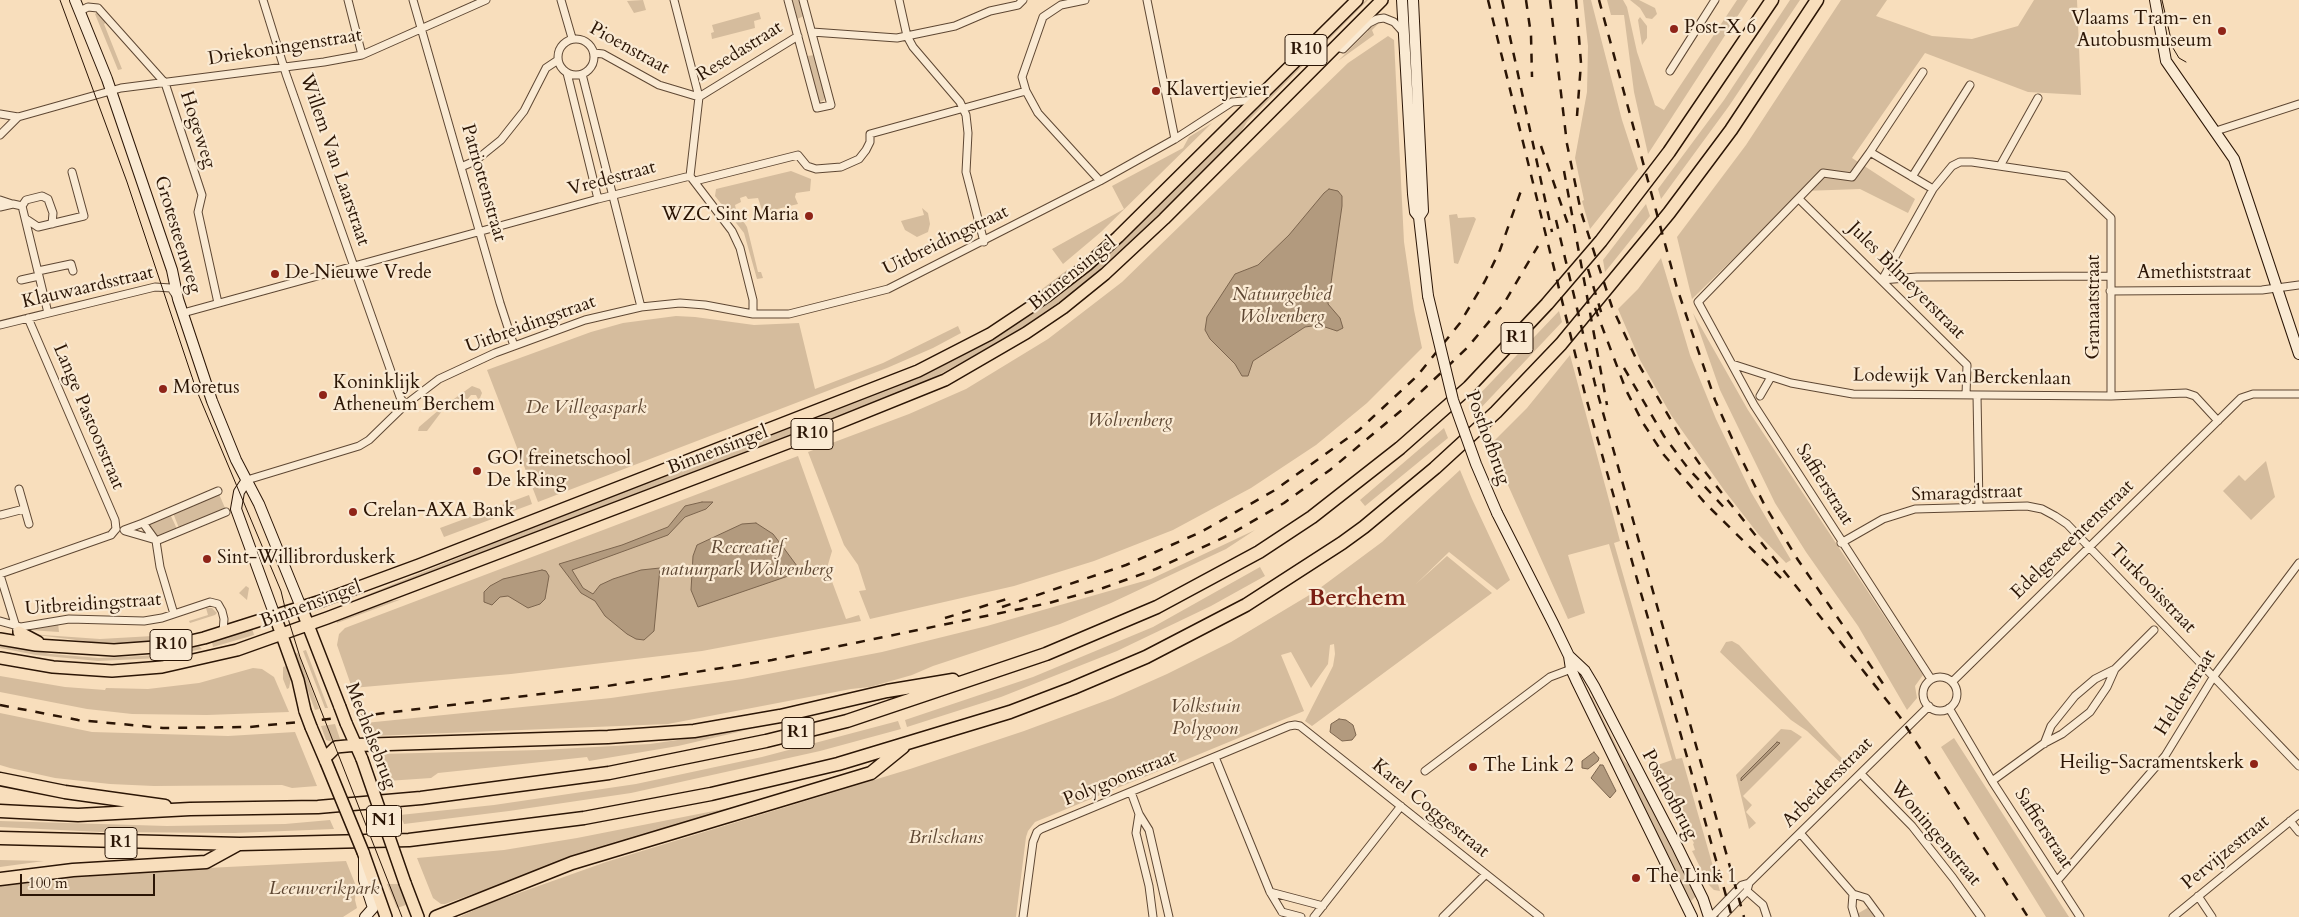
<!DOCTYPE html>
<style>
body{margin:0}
#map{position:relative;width:2299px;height:917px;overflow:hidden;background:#f8debc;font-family:Cardo,serif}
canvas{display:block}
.scale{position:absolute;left:20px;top:874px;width:135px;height:22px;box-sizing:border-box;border:2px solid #2b1505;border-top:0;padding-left:6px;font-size:15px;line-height:18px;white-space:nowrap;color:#2b1505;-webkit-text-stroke:4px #faead3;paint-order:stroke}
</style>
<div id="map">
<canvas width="2299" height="917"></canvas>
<div class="scale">100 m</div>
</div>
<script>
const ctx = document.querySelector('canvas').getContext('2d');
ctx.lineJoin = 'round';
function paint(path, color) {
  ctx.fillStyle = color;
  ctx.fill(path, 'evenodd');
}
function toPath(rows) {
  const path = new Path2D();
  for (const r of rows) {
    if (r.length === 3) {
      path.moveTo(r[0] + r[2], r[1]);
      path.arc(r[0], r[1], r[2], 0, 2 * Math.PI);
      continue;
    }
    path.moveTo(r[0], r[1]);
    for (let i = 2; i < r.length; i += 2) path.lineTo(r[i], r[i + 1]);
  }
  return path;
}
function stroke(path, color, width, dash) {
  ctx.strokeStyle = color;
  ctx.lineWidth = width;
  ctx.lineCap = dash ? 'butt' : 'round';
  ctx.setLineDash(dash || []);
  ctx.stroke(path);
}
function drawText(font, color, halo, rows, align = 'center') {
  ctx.font = font + ' Cardo,serif';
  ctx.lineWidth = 4.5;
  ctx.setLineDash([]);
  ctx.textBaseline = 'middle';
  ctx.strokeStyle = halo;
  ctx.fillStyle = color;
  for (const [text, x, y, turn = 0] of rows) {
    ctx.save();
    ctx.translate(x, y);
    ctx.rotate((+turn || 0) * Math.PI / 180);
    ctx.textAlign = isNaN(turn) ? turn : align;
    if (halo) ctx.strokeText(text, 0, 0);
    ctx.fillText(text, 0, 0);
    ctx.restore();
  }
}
paint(toPath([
 [643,0,646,10,634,13,627,1],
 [792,0,799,0,804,16,797,19],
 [1366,0,1368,0,1247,122,1238,137,1128,245,1072,293,1009,337,916,387,332,609,554,519,889,390,929,373,993,339,1050,302,1100,261],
 [1583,0,1591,0,1622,120,1638,169,1590,229,1582,201,1584,200,1575,158,1587,92,1588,46],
 [1607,0,1623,0,1627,7,1637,52,1655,105,1664,110,1737,0,1748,0,1648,154,1634,92,1624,15,1611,15],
 [1630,0,1639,0,1655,8,1657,14,1652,19,1646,18,1640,8],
 [1790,0,1800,0,1729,106,1661,199,1658,189,1724,100],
 [1841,0,1887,0,1876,16,1932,36,1972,39,2018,26,2034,0,2077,0,2081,95,2028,92,1925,53,1852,158,1915,199,1908,213,1860,189,1803,191,1692,299,1677,237,1746,145],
 [98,11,107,22,104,24,122,69,118,70,95,14],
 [759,12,761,19,754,21,755,28,712,39,711,33,714,32,712,25],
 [1640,17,1647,26,1647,38,1642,45,1638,20],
 [1374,23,1379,23,1372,30,1374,35,1338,61,1368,31,1368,28],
 [1388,36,1394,40,1404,242,1414,310,1422,348,1367,403,1316,445,1251,488,1173,530,1094,561,1014,586,870,619,859,591,866,590,858,565,844,545,808,452,909,414,966,389,1048,339,1122,282,1348,63],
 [815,55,825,97,824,100,820,102,818,99,807,56],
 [1212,123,1101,232,1063,264,1052,249,1124,209,1112,186,1183,148,1189,137],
 [791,171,811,179,810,191,796,193,795,197,798,204,765,212,764,210,762,210,758,198,748,199,746,196,740,198,741,202,735,205,738,219,742,219,747,227,758,272,761,272,763,278,757,279,744,233,715,196,716,189],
 [1646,204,1650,216,1605,272,1603,260],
 [922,208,928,213,930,224,928,232,917,237,905,230,901,221,924,215],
 [1457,214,1458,218,1474,217,1476,219,1458,264,1454,263,1449,215],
 [1661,258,1690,355,1716,419,1751,492,1791,560,1786,563,1759,535,1724,490,1671,415,1640,360,1618,309,1638,289],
 [1067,270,1069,272,1020,307,1020,306],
 [1559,311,1562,322,1477,412,1473,401],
 [1693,313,1748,410,1923,675,1915,686,1917,698,1907,710,1858,626,1806,552,1775,503,1720,390],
 [676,316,695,317,754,325,799,323,815,389,883,363,958,326,961,333,933,348,887,368,538,502,487,370,591,332,623,323],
 [1570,355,1620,541,1614,543,1676,759,1682,758,1720,891,1714,890,1709,885,1692,851,1695,850,1693,844,1694,843,1683,822,1678,822,1649,768,1672,760,1609,544,1568,555,1585,613,1568,619,1490,445,1527,408],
 [472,386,480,389,482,393,480,398,478,399,476,395,471,395,466,401,442,411,427,431,418,431,419,427,440,409],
 [1444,428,1448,438,1365,506,1360,500],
 [798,456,832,551,827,568,846,619,859,615,861,621,702,651,511,674,352,688,337,645,339,634,345,628],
 [2266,461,2275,497,2251,520,2223,491,2239,475,2245,481],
 [1460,470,1472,499,1510,580,1497,590,1449,552,1416,584,1447,556,1492,593,1312,726,1305,721,1333,666,1335,654,1334,644,1330,645,1328,664,1311,688,1291,652,1281,655,1304,711,1035,822,1028,831,1026,837,1016,917,459,917,488,904,606,862,910,769,1024,731,1113,698,1167,674,1231,642,1316,591,1382,542],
 [219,494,225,508,179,528,173,513],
 [529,495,532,504,444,537,440,528],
 [170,514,177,529,155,538,149,523],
 [1255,530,1226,549,1111,603,1060,624,933,666,912,675,870,687,851,689,668,724,374,736,370,734,365,723,611,698,742,679,882,652,987,626,1151,579],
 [1260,567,1265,576,1211,606,1117,651,1001,697,907,727,905,720,1033,677,1153,627],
 [246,586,249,588,247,600,239,593],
 [402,599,337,623,336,620,382,603],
 [206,608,212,608,217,613,215,615,190,623,189,621,208,615],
 [58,623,59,632,29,630,35,627],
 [252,628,254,635,213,647,212,642],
 [29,634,100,639,153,636,153,640,144,644,92,642],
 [1732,641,1739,645,1848,765,1846,768,1807,731,1791,720,1720,652,1726,642],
 [0,644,51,654,99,658,160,655,199,646,202,649,160,658,98,661,36,655,0,648],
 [306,650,328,708,325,708,303,651],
 [298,653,319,709,315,710,294,654],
 [286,666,291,678,289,688,287,689,283,679,283,667],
 [253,668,262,669,274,677,289,712,207,715,132,714,87,709,0,692,0,676,65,687,105,690,106,688,148,689,199,683],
 [1592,697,1624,761,1631,767,1697,895,1691,901,1612,744,1590,698],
 [0,713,92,732,228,736,295,732,317,786,292,788,282,785,154,786,110,784,55,778,10,768,0,765],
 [898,721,901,729,820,751,631,793,509,811,404,824,400,815,494,805,636,784,762,757],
 [335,724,340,739,329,741,326,740,321,726],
 [1781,729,1791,730,1802,737,1743,796,1752,805,1746,812,1756,823,1749,829,1736,775],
 [747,730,678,746,589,761,587,757,495,767,438,773,431,778,387,781,378,758,379,754,541,750,650,744],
 [1954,738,2069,917,2046,917,1941,747],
 [734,807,735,811,487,889,445,904,441,904,433,898,417,858,504,850,577,838],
 [330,820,334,829,235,833,101,832,0,827,0,821,167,826,285,824],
 [0,860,43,861,44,861,0,867],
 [346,861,356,886,355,900,357,908,343,917,0,917,0,883,69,875],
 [387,884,400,884,406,905,397,908],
 [1869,907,1876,917,1858,917,1857,914]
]), '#d5bc9d');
const water = toPath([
 [1329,189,1338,191,1342,196,1342,206,1328,304,1340,318,1343,328,1337,331,1319,325,1305,327,1253,361,1248,376,1242,376,1235,364,1210,339,1205,330,1207,317,1235,274,1258,265,1289,235,1324,193,1329,189],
 [702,502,713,502,706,509,685,517,668,535,572,570,583,588,593,594,600,585,613,579,641,570,660,568,654,631,644,640,636,639,627,634,605,616,595,601,581,593,559,564,622,545,668,527,685,506,702,502],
 [756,523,773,534,783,547,797,566,794,574,698,607,691,590,693,556,697,545,742,524,756,523],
 [542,570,546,571,549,576,545,599,540,604,528,608,508,596,500,597,492,605,484,602,484,592,490,586,503,579,542,570],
 [1339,719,1346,720,1353,725,1356,735,1352,740,1342,741,1330,732,1331,724,1339,719],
 [1777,742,1780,743,1741,781,1741,778,1777,742],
 [1594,752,1599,758,1598,761,1588,769,1582,768,1582,761,1594,752],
 [1600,765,1603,765,1616,791,1610,798,1591,778,1600,765]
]);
paint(water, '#b29a7e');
stroke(water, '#7c654e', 1);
const street = toPath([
 [263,0,286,74,400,397,405,405],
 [348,0,362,55],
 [413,0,500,303,514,346],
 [561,0,572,38],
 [674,0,699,97,690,176],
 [788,0,817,108,831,105,803,0],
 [899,0,907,36,913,47,960,102,966,115,968,133,966,172,984,242],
 [1085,0,1061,5,1043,17,1022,77,1026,91,1038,113,1100,181],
 [1147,0,1175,139],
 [80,11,88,7,98,8,165,83,202,195,198,212,218,303],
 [812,32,897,38,955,26,990,11,1018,5,1023,0],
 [576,57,18],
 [1336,47,1343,49,1369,23,1377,19,1384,18,1394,22,1403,32],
 [594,53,603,54,659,85,699,97],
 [1670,71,1715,0],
 [567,73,598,199],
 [582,74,641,307],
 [699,97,798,36],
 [0,114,18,117,121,88,324,62,362,55,486,0],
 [2216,131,2299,104],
 [0,135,18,117],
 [1870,152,1923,72],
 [2000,166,2038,98],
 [461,167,475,161,501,140,524,111,546,68,558,60],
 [1912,177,1970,85],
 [695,181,798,155,807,166,816,169,841,167,859,159,866,150,870,142,870,134,1026,91],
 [1799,199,1967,365,1966,395],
 [0,200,12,204],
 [22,206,26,200,42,196,48,199,53,213,52,224],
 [0,207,13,204,22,206,48,313],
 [26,219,38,227,84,216,72,172],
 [38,271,71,264,73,271],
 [21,280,39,276],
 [1882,280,1933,189,1952,166,1960,162,1972,162,2067,176,2111,218,2111,396],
 [1882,280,1917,277,2110,276],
 [2110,291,2262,290,2299,285],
 [183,313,598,199,690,176,732,231,740,248,753,300,753,314],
 [28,318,115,520,116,529],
 [0,325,155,287,171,288,175,294],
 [1732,364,1791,383,1853,394,2111,396,2186,393,2195,396,2218,421],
 [1977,395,1979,507],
 [1760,396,1771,377],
 [247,480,359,446,369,440,405,405,439,379,495,353,585,320,641,307,680,303,705,305,753,314,789,314,888,289,1100,181,1175,139,1232,102,1255,100],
 [19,489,29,524],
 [1,515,24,509],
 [124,530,143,523],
 [125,531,156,540],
 [156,541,143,523,218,491],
 [1841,543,1883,519,1915,509,2027,506,2042,509,2055,516,2067,524,2299,766],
 [0,574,111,535,116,529],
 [0,575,17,630],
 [174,614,160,567,156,541,226,512],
 [0,621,21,627,69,619,144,621,162,618,210,602,218,604,222,611,224,619,223,632],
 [1940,694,17],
 [1931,679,1754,405,1698,302,1823,173,1852,177,1870,152,1933,189],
 [1952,682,2241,398,2253,394,2299,394],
 [1949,708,1992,781,2080,917],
 [2044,744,2051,726,2075,696,2095,679,2115,669,2154,630],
 [1215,757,1270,892,1282,912],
 [1425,771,1550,677,1574,668],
 [1861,774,1912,826,1953,878,1981,917],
 [1992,781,2043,744,2062,734,2090,712,2107,687,2115,669],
 [1131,792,1139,814,1149,830,1169,917],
 [1139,814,1136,833,1149,886,1153,917],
 [2290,821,2299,832],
 [1800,833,1853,894,1852,907,1855,917],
 [2057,881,2165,756,2214,676,2299,563],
 [1747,891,1763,905,1767,917],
 [1270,892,1323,906],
 [1853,894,1866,898,1880,917],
 [2198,896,2212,917],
 [1282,912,1301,917],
 [1023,917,1033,842,1037,832,1041,829,1289,726,1295,725,1300,726,1540,917],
 [1314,917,1401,806],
 [1443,917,1486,874],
 [1711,917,1742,885,1749,883,1929,706],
 [1722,917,1747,891,1749,883],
 [2173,917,2299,814]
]);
const secondary = toPath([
 [75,0,107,79,172,270,178,299,212,401,236,460,259,504,301,607],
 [1402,0,1413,194,1415,212,1419,217,1428,296],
 [1413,0,1423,211,1419,217],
 [2155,0,2166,61,2234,159,2299,354],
 [247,480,239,492,236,509,275,616],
 [1497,513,1553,623,1569,656,1571,669,1576,680,1692,917],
 [1569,656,1585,671,1594,686,1678,848,1703,899,1709,917],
 [364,858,364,880,373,908,365,917]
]);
const primary = toPath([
 [301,607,340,707],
 [275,616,298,680,305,711],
 [19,632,38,642],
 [0,639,36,645,114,650,169,646,204,638,324,600,419,565,918,371,990,334,1047,296,1087,265,1118,237,1357,0],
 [0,658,53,667,112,671,162,667,237,650,327,618,811,434,945,380,1026,333,1063,308,1105,274,1164,219,1382,0],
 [346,723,362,759],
 [311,727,326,762],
 [325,758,336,747,357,745],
 [363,852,386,917],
 [405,883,418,917]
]);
const highway = toPath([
 [357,745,608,737,694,731,780,716,887,691,953,680],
 [0,779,65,792,165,806],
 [0,811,78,815,190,809,318,807,421,798,609,773,766,741,847,721,1046,654,1157,607,1259,552,1312,517,1400,448,1469,387,1547,304,1601,241,1669,152,1772,0],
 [0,838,240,844,409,840,584,818,711,794,838,764,1010,712,1073,688,1146,657,1246,605,1342,543,1364,527,1435,468,1496,412,1561,344,1669,213,1731,130,1817,0],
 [0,879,73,870,206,862,237,845],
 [436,917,572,863,871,773,903,747]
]);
stroke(street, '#5e4733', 9);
stroke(secondary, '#2b1505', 12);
stroke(primary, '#2b1505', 14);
stroke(highway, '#2b1505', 15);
stroke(street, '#faead3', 7);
stroke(secondary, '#faead3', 10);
stroke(primary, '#f8debc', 11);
stroke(highway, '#f8debc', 12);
stroke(toPath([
 [60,0,127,182,196,389,281,591,286,612,300,657,402,917],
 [2162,0,2173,48,2179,58,2186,62]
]), '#2b1505', 1);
stroke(toPath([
 [1488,0,1585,394,1732,917],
 [1502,0,1552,232],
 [1526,0,1531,35,1532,77],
 [1550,0,1567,144,1581,212,1612,307,1639,365,1679,434,1706,473,1900,717,2028,917],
 [1576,0,1581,63,1577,116],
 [1599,0,1677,288,1715,400,1739,454,1764,504,1798,560,1886,688],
 [1541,146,1569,227],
 [1564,171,1607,405],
 [1556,220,1595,384,1744,917],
 [1588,269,1602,315],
 [1595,308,1626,390,1643,423,1664,455,1705,503,1782,579],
 [1624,368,1664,436,1687,467,1729,513],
 [1002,607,1126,565,1201,532,1275,490,1359,430,1417,376,1460,323,1485,281,1500,250,1523,185],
 [945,618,1007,599],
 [0,705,78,720,163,728,249,727,369,715,607,686,772,660,1049,603,1103,588,1156,569,1229,535,1284,503,1330,470,1403,409,1467,348,1503,305,1538,246]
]), '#2b1505', 2.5, [9, 9]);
const secondaryBridge = toPath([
 [1428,296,1453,400,1476,464,1497,513]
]);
const primaryBridge = toPath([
 [340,707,346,723],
 [305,711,311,727],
 [362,759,405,883],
 [326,762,363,852]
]);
stroke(secondaryBridge, '#2b1505', 12, []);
stroke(primaryBridge, '#2b1505', 14, []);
stroke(secondaryBridge, '#faead3', 10);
stroke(primaryBridge, '#f8debc', 11);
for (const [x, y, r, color] of [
 [1674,29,5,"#8f2418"],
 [2222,31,5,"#8f2418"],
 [1156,91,5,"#8f2418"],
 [809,216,5,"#8f2418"],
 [275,274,5,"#8f2418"],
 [163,389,5,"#8f2418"],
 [323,395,5,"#8f2418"],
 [477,471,5,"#8f2418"],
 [353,512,5,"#8f2418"],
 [207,559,5,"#8f2418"],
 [2254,764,5,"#8f2418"],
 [1473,767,5,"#8f2418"],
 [1636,878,5,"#8f2418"]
]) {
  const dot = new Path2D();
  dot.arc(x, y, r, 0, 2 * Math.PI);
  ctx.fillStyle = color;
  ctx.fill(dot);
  stroke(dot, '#faead3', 2);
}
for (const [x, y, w] of [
 [1306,50,42],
 [1517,338,32],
 [812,434,42],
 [171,645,42],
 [798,733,32],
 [384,821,35],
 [121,843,32]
]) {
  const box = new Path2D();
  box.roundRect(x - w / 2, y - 15.5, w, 31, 4);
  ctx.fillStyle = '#faead3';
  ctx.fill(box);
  stroke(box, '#2b1505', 1);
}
drawText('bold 18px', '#2b1505', null, [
 ["R10",1306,50],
 ["R1",1517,338],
 ["R10",812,434],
 ["R10",171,645],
 ["R1",798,733],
 ["N1",384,821],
 ["R1",121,843]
]);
drawText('19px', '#2b1505', '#faead3', [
 ["Vlaams Tram- en",2212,20,"right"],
 ["Autobusmuseum",2212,42,"right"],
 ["Post-X 6",1684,29],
 ["Klavertjevier",1166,91],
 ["WZC Sint Maria",799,216,"right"],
 ["De Nieuwe Vrede",285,274],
 ["Koninklijk",333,384],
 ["Atheneum Berchem",333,406],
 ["Moretus",173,389],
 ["GO! freinetschool",487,460],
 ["De kRing",487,482],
 ["Crelan-AXA Bank",363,512],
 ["Sint-Willibrorduskerk",217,559],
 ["Heilig-Sacramentskerk",2244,764,"right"],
 ["The Link 2",1483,767],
 ["The Link 1",1646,878]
], 'left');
drawText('19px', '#2b1505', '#faead3', [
 ["Driekoningenstraat",285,48,-9],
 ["Pioenstraat",629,49,29],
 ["Resedastraat",740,52,-32],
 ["Hogeweg",197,130,72],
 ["Willem Van Laarstraat",334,160,71],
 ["Vredestraat",612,179,-15],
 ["Patriottenstraat",483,183,74],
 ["Grotesteenweg",177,235,73],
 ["Uitbreidingstraat",946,241,-26],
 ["Binnensingel",1073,274,-39],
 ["Amethiststraat",2194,274],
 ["Jules Bilmeyerstraat",1906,281,45],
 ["Klauwaardsstraat",88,288,-13],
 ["Granaatstraat",2095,307,-90],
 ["Uitbreidingstraat",531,325,-20],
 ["Lodewijk Van Berckenlaan",1962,378,1],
 ["Lange Pastoorstraat",88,417,67],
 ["Posthofbrug",1487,438,70],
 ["Binnensingel",718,451,-21],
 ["Saffierstraat",1824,485,58],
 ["Smaragdstraat",1967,494,-2],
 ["Edelgesteentenstraat",2073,540,-44],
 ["Turkooisstraat",2152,589,46],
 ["Uitbreidingstraat",93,605,-4],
 ["Binnensingel",311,605,-20],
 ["Helderstraat",2186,693,-58],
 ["Mechelsebrug",370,736,69],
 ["Polygoonstraat",1120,779,-22],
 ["Arbeidersstraat",1828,783,-45],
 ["Posthofbrug",1669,795,62],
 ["Karel Coggestraat",1430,809,39],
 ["Saffierstraat",2043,829,57],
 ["Woningenstraat",1935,834,50],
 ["Pervijzestraat",2226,853,-39]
]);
drawText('italic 19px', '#5e4733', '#faead3', [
 ["Natuurgebied",1282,296],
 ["Wolvenberg",1282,318],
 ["De Villegaspark",586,409],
 ["Wolvenberg",1130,422],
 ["Recreatief",747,549],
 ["natuurpark Wolvenberg",747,571],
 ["Volkstuin",1205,708],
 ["Polygoon",1205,730],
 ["Brilschans",946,839],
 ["Leeuwerikpark",324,890]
]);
drawText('bold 24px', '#7a1f14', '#faead3', [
 ["Berchem",1357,599]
]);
</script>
